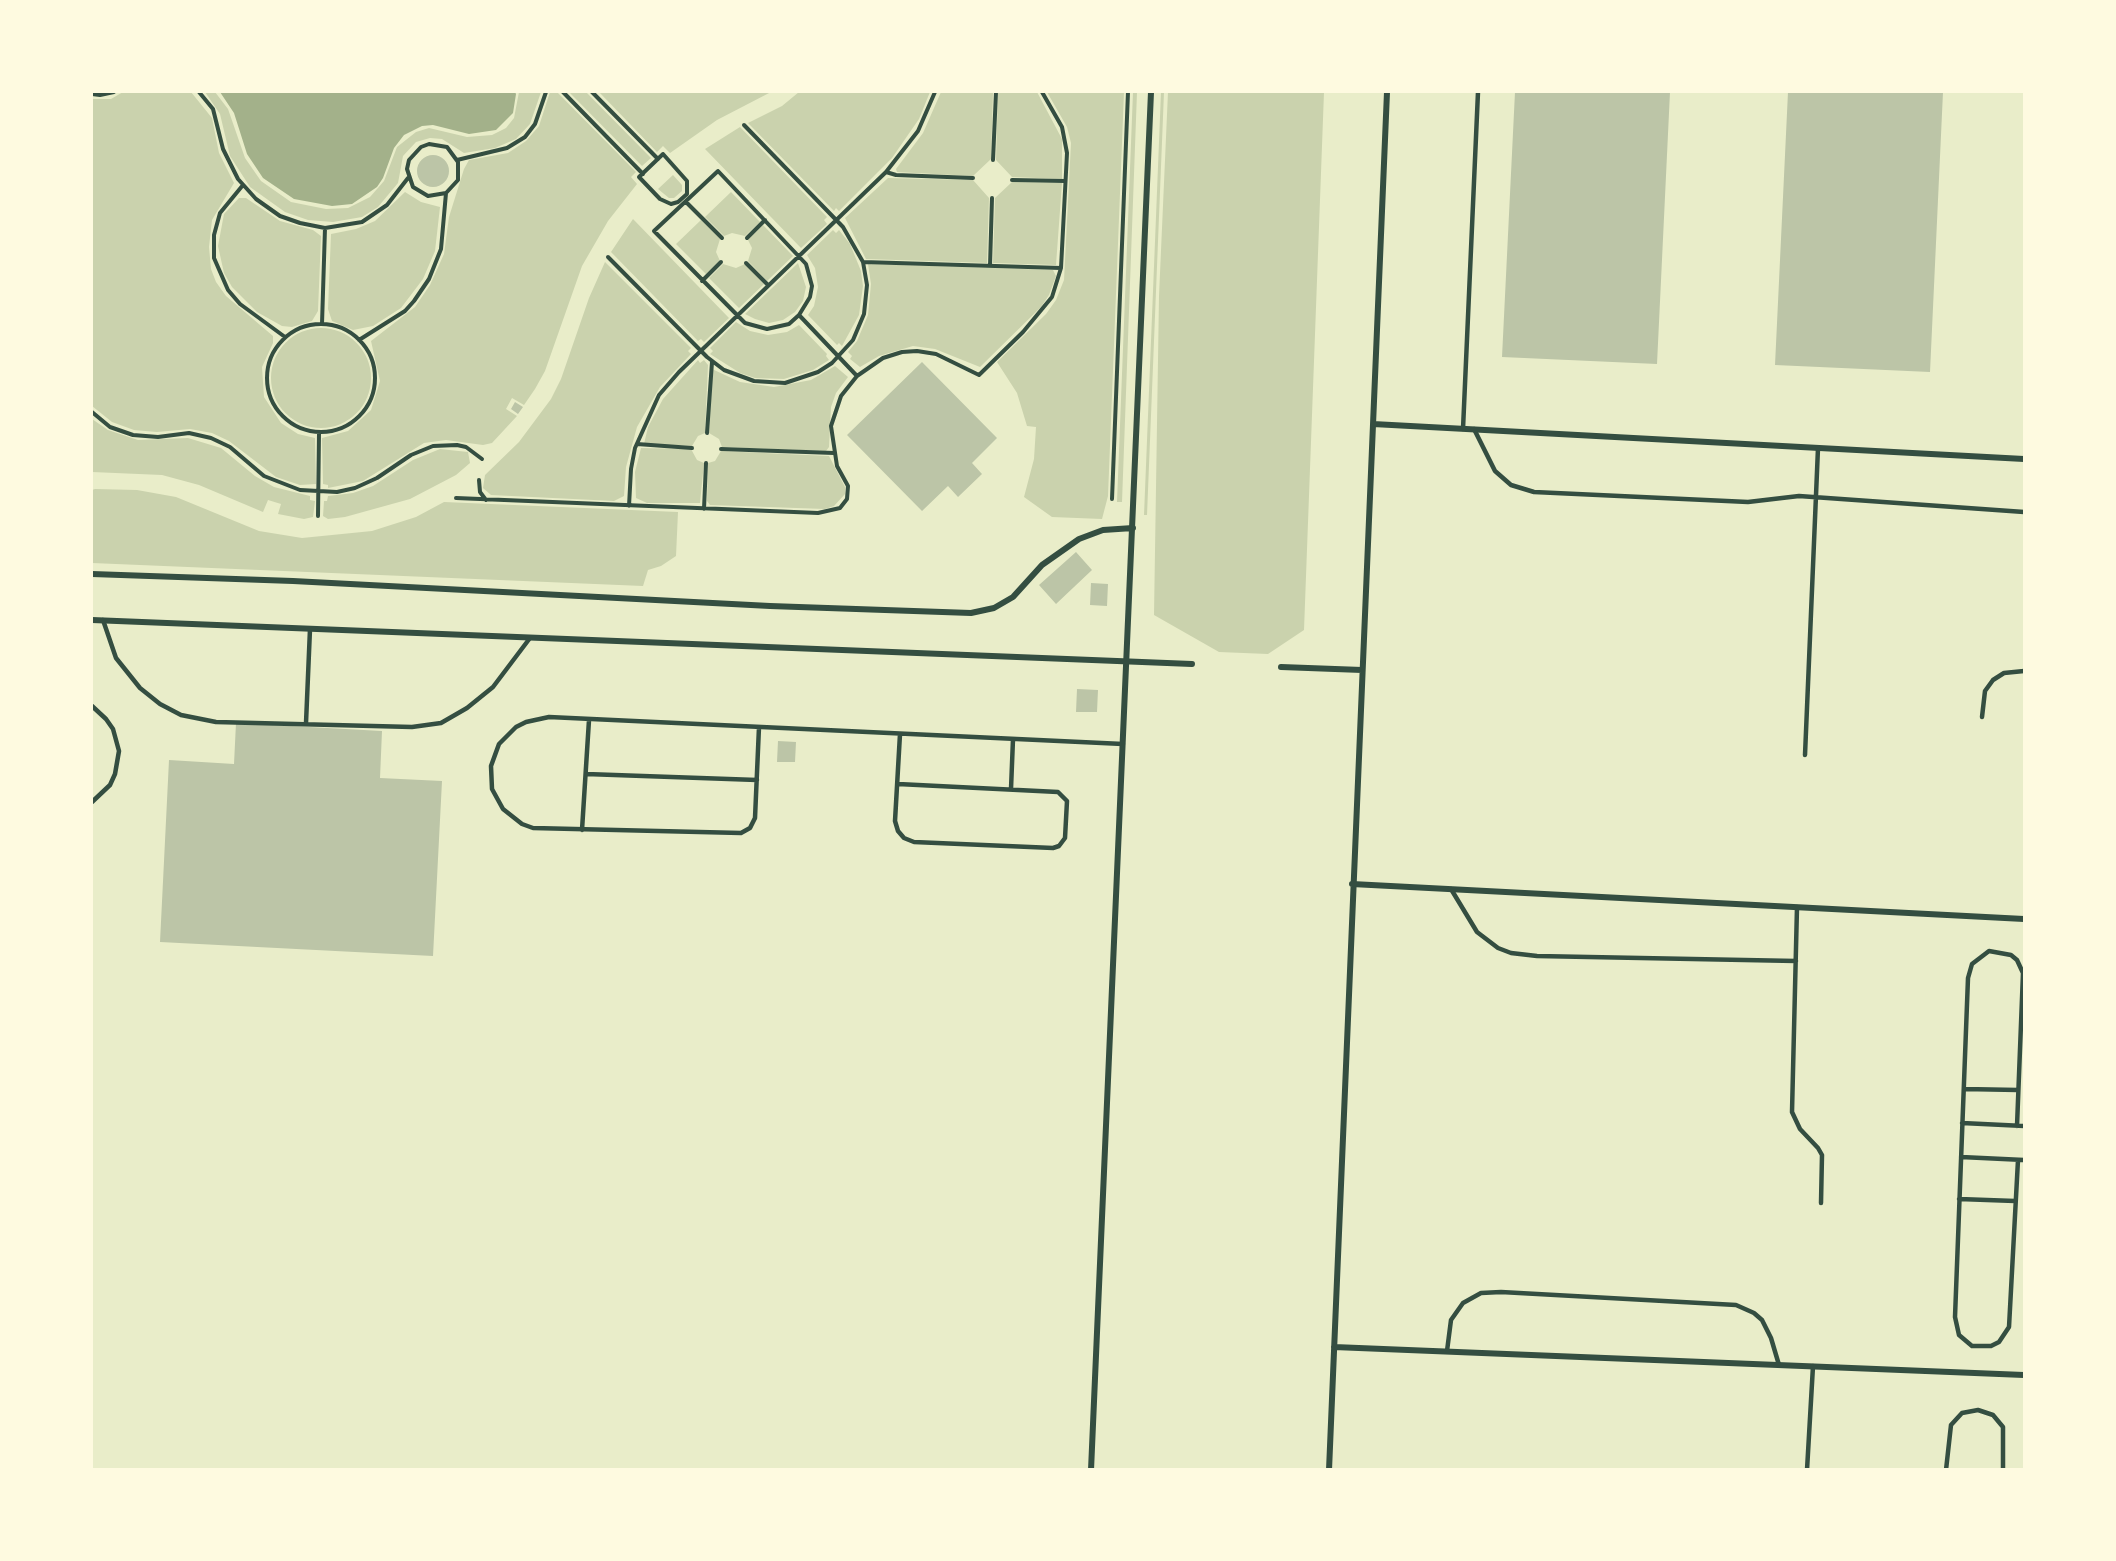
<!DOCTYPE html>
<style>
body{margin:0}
#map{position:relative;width:2116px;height:1561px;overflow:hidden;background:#e9edc9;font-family:"Sofia Sans Condensed",sans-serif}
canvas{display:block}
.frame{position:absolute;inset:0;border:93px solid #fefae0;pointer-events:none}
</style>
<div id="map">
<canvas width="2116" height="1561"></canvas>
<div class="frame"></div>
</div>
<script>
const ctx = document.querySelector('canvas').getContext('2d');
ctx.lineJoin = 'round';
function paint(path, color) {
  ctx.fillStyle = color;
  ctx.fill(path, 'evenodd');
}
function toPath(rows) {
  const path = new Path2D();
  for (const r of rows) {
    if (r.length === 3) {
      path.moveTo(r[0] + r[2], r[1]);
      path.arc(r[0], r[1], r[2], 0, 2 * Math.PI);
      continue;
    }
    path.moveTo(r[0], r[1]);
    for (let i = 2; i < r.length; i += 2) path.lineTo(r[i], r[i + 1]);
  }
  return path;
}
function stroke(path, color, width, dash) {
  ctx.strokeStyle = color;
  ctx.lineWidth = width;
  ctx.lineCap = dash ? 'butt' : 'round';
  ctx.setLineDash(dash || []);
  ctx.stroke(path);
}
paint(toPath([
 [123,92,191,92,212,118,219,153,234,183,212,220,209,247,211,269,216,282,226,296,273,336,273,343,262,367,264,397,281,423,298,434,315,438,316,484,300,485,276,477,229,441,212,433,190,429,157,432,134,430,112,422,92,406,92,99,111,99],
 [205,92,215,92,228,109,245,158,261,181,291,202,326,209,348,208,370,197,384,181,397,147,416,132,429,128,467,137,492,135,506,128,514,118,519,92,541,92,530,124,516,139,495,148,464,153,442,139,430,138,416,142,403,156,398,183,378,207,362,217,333,222,308,220,285,212,250,187,230,156,220,114],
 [550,92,557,92,636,172,631,177,637,184,608,221,582,266,545,371,535,389,524,405,512,398,506,409,517,416,492,443,483,445,446,440,424,443,363,481,328,488,328,485,323,484,322,438,348,431,371,410,380,381,371,341,415,307,430,285,444,254,449,217,464,169,469,160,508,153,526,141,539,126],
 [569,92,586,92,651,158,642,166],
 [599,92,771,92,717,120,670,153,663,146,657,152],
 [799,92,930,92,919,119,892,158,839,211,836,208,834,211,748,123,782,106],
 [941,92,993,92,991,159,973,176,897,172,896,169,923,133],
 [998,92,1037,92,1062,139,1062,179,1012,177,996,160],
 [1047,92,1124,92,1108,496,1102,519,1052,517,1024,497,1034,459,1036,427,1027,426,1017,393,997,362,1046,314,1056,300,1064,280,1071,143,1067,127],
 [1133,92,1137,92,1122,502,1117,502],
 [1161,92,1164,92,1147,515,1144,515],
 [1168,92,1324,92,1304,630,1268,654,1219,652,1154,615,1159,296],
 [740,127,827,217,824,220,827,224,801,248,705,149],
 [673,175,682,185,682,191,674,198,669,198,658,189],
 [888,178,973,180,989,198,987,263,866,259,845,218],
 [1012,182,1062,183,1056,265,993,263,995,198],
 [405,192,421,202,440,207,435,251,423,279,401,308,373,326,353,330,332,321,328,309,331,234,356,229,375,221],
 [731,192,760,222,745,236,732,233,724,236,705,217],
 [239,198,246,198,280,221,313,230,321,236,318,311,312,321,292,327,282,326,257,312,232,287,224,273,218,246,224,214],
 [633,219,729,318,704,342,701,339,698,341,611,252],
 [701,220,720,239,716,252,720,261,706,274,676,244],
 [763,225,793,256,767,281,748,261,752,248,748,240],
 [833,230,836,233,839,230,850,244,861,271,863,286,859,315,842,346,839,343,837,345,808,315,814,306,818,287,815,268,807,255],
 [605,262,691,348,688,351,691,354,660,387,637,427,626,467,624,496,614,501,491,495,483,488,485,475,519,442,551,399,561,379,589,298],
 [798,263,806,287,803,301,795,312,783,320,769,323,755,319,745,314],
 [723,264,736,268,745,264,764,284,739,308,709,278],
 [868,264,1053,270,1056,276,1049,295,1041,307,980,367,935,349,913,346,879,356,860,367,850,359,852,356,848,352,857,341,868,315,871,284],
 [736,322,750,331,768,335,787,332,799,325,827,354,826,356,829,360,813,370,784,379,755,378,740,373,710,354,713,351,710,348],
 [321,378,50],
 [698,360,700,363,704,360,708,365,705,433,698,436,692,446,644,444,648,427,663,399],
 [835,366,848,377,836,393,831,407,829,447,826,451,722,447,719,439,709,433,712,369,740,382,774,387,811,380],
 [92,419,108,430,138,440,188,438,221,448,255,476,274,487,310,496,310,500,315,501,313,517,304,519,278,514,281,504,268,500,263,512,199,485,162,475,92,472],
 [641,448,691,449,697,460,704,463,700,503,647,503,636,498,635,472],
 [440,449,468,452,470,463,456,475,410,499,345,517,328,519,323,516,324,501,327,501,328,496,353,493,373,486,413,460],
 [721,451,829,456,845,487,845,494,834,506,825,509,710,505,707,501,708,463,715,461],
 [95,489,137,490,176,497,259,531,302,538,372,531,416,517,444,502,678,512,676,556,661,566,648,570,643,586,92,563,92,490]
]), '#cad2ad');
paint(toPath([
 [220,92,515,92,516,94,513,113,496,130,469,134,433,125,422,126,404,135,394,148,383,178,377,187,352,204,332,206,294,199,263,178,247,154,234,113]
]), '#a3b18a');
paint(toPath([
 [1515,92,1670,92,1657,364,1502,357],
 [1788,92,1943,92,1930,372,1775,365],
 [433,171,16],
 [922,362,997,438,972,463,982,474,958,497,948,486,922,511,847,435],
 [515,402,523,407,518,414,511,409],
 [1076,552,1092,570,1056,604,1039,585],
 [1091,583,1108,584,1107,606,1090,605],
 [1077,689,1098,690,1097,712,1076,712],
 [236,723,382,731,380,778,442,781,433,956,160,942,169,760,234,764],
 [778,741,796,742,795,762,777,762]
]), '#bcc5a7');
stroke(toPath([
 [199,92,213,109,223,149,238,179,256,199,280,216,300,223,325,228,362,222,387,205,408,178],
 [563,92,643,174],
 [592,92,658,159],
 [92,94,100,95,114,92],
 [663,154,687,181,687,194,678,202,671,204,660,199,639,177,663,154],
 [457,160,507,148,525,137,535,124,546,92],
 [993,160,996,92],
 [718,171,806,264,812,286,810,297,799,315,789,324,767,329,745,323,654,231,718,171],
 [886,172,896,175,973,178],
 [1012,180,1065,181],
 [243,185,220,213,214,235,214,258,228,290,240,304,285,337],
 [686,202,722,238],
 [747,238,765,220],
 [608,257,707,357,724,370,754,381,785,383,818,372,832,363,853,340,864,314,867,285,863,262,843,227,744,125],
 [863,262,1061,268],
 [746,263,768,285],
 [990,266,992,198],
 [702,281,721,262],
 [799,315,857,376],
 [321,378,54],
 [322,324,325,228],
 [359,340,405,311,414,301,429,279,441,249,446,193,458,180,458,162,447,147,429,144,421,147,409,160,407,169,413,187,428,196,446,193],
 [92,412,110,427,133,435,158,437,189,433,211,438,230,447,264,476,300,490,337,492,355,488,377,478,411,455,433,446,457,445,466,447,482,459],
 [707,433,712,362],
 [637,444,692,448],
 [721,449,834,453],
 [479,480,480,492,486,500],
 [456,498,818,513,840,508,847,499,848,486,837,466,831,426,841,396,857,376,883,358,902,352,917,351,936,354,979,375,1023,332,1052,297,1061,268,1067,153,1062,127,1042,92],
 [1112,499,1128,92],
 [629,506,631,469,635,448,659,395,679,372,886,172,918,131,935,92],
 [704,509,706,463],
 [318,516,319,433]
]), '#344e41', 4);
stroke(toPath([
 [1463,429,1478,92],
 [1474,429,1495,471,1511,485,1534,492,1748,502,1799,496,2024,512],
 [103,620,116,658,140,688,160,704,181,715,216,722,412,727,441,723,467,708,493,687,530,638],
 [92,706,106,719,113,729,119,751,115,774,110,785,92,802],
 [1982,717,1985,691,1993,680,2004,673,2024,671],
 [306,723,310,629],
 [759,727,755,818,750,828,741,833,533,828,522,824,503,809,492,789,491,766,499,744,516,727,526,722,549,717,1123,744],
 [1805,755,1818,448],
 [586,774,757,780],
 [898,784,1058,792,1067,801,1065,838,1059,846,1053,848,914,842,904,838,898,831,895,821,900,734],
 [1011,789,1013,739],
 [582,830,589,720],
 [1451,889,1477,932,1498,948,1511,953,1537,956,1796,961],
 [1797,907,1792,1112,1800,1129,1818,1148,1822,1155,1821,1203],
 [1964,1089,2018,1090],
 [1962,1123,2024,1126],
 [2017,1126,2023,973,2017,960,2011,955,1989,951,1972,964,1968,978,1955,1317,1959,1335,1972,1346,1991,1346,1999,1342,2009,1327,2018,1160],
 [1961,1157,2024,1160],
 [1959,1199,2015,1201],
 [1447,1351,1451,1320,1463,1303,1481,1293,1501,1292,1736,1305,1754,1313,1762,1320,1771,1338,1779,1365],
 [1807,1470,1813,1366],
 [1946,1470,1951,1425,1962,1413,1978,1410,1993,1415,2003,1427,2003,1470]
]), '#344e41', 4.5);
stroke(toPath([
 [1373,424,2024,459],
 [92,574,293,581,770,606,971,613,994,608,1013,597,1042,565,1079,539,1103,530,1133,528],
 [92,620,1192,664],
 [1281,667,1362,670],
 [1352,884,2024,919],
 [1334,1347,2024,1375],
 [1091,1470,1151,92],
 [1329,1470,1387,92]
]), '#344e41', 6);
</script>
